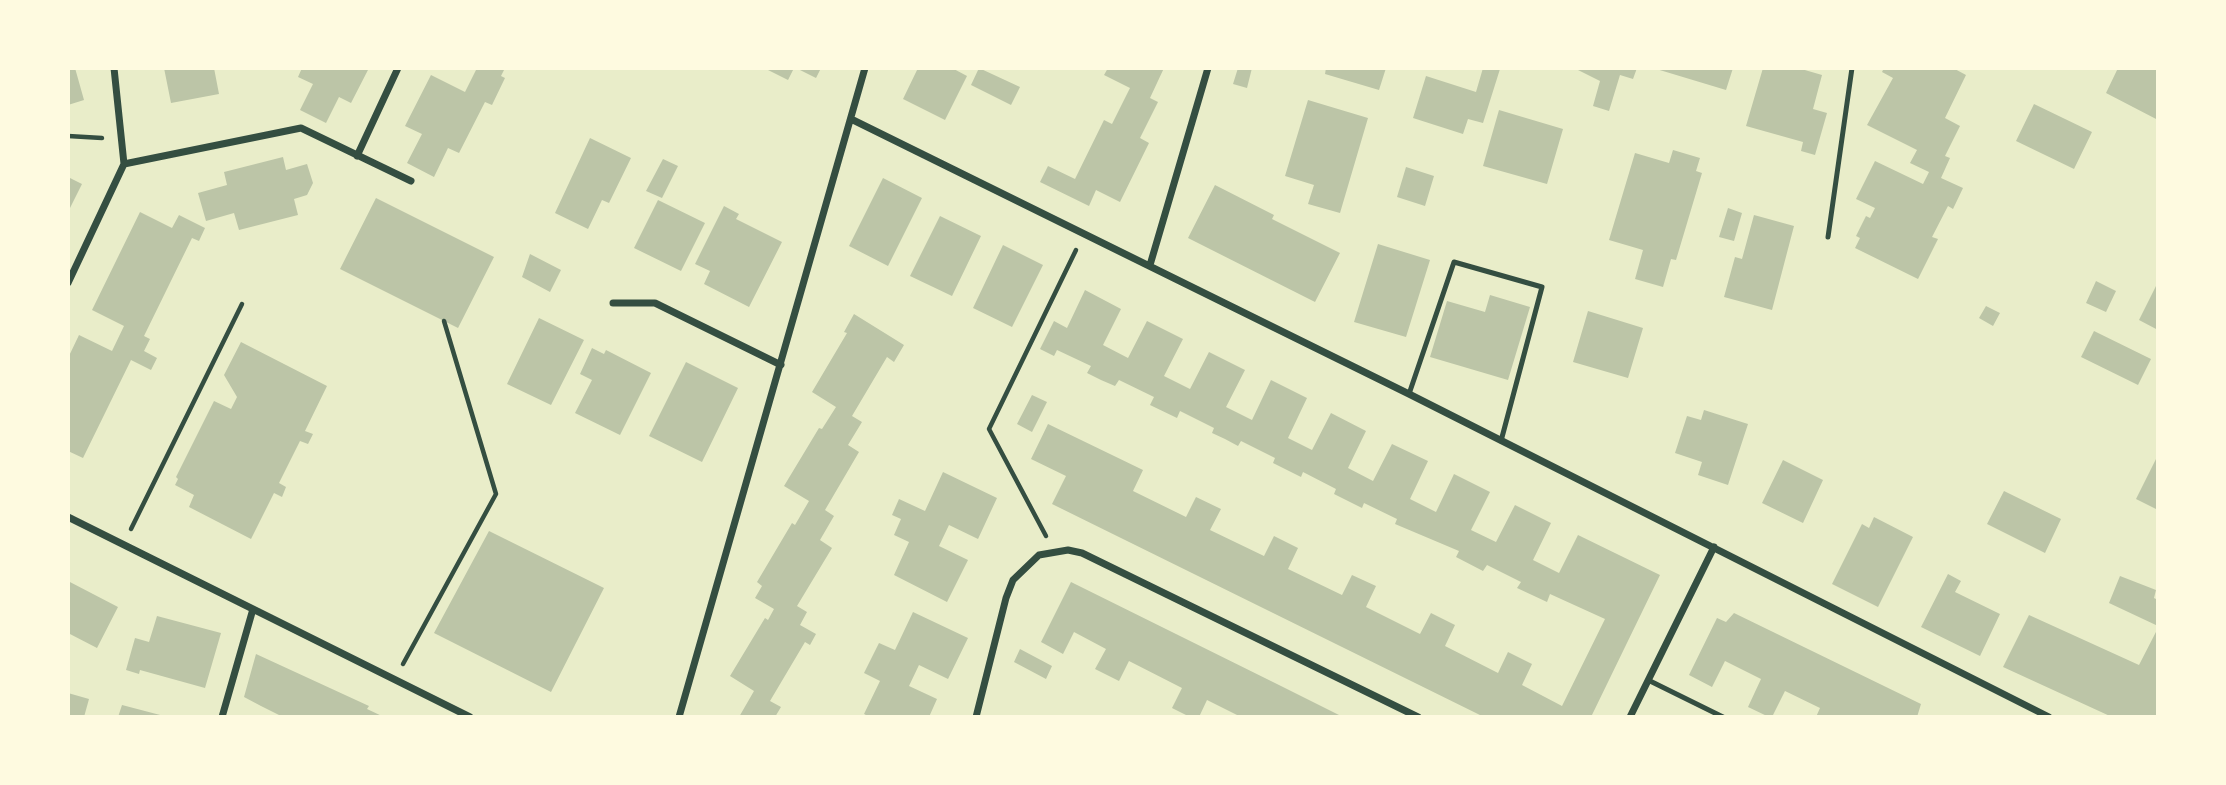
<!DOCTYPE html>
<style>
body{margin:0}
#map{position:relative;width:2226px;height:785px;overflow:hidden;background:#e9edc9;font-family:Barlow,sans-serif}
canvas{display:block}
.frame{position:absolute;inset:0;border:70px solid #fefae0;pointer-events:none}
</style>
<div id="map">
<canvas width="2226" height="785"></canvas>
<div class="frame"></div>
</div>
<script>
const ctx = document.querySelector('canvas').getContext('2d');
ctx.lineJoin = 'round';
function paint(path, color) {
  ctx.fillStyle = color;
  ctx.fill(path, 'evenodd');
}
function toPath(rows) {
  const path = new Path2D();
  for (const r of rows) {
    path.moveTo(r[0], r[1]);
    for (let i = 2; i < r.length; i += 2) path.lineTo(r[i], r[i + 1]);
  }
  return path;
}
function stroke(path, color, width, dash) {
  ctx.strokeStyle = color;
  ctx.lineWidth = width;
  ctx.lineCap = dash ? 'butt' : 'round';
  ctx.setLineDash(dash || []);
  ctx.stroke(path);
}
paint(toPath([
 [68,68,75,68,84,100,68,105],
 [164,68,214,68,219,94,171,103],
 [302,68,369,68,351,103,339,97,326,123,300,110,313,84,298,77],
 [477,68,505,68,501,76,505,78,492,105,485,102,459,153,448,148,434,177,407,163,422,134,405,126,431,75,465,92],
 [764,68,794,68,788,80],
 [796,68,821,68,816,78],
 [918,68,952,68,967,76,945,120,903,99],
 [979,68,1020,87,1011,105,971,85],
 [1108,68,1164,68,1150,98,1158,102,1140,138,1149,143,1120,202,1096,190,1089,206,1040,182,1048,166,1075,179,1104,120,1112,124,1130,88,1104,75],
 [1238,68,1252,68,1247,88,1233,84],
 [1326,68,1386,68,1379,90,1325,74],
 [1483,68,1500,69,1483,123,1468,119,1463,134,1413,118,1426,76,1476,92],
 [1574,68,1637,68,1633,79,1620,75,1609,111,1593,106,1600,81],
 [1653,68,1733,68,1726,90],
 [1763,68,1798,68,1822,75,1813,109,1827,113,1815,155,1801,151,1803,142,1746,126],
 [1884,68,1953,68,1966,75,1945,118,1960,126,1945,156,1950,158,1941,178,1963,188,1953,209,1948,206,1932,237,1938,239,1918,279,1855,248,1860,238,1856,236,1866,216,1870,218,1875,208,1856,199,1875,161,1923,184,1929,172,1910,163,1917,150,1867,125,1893,78,1882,72],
 [2118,68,2158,68,2158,120,2106,93],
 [1308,100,1368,118,1340,213,1308,204,1314,185,1285,176],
 [2034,104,2092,132,2074,169,2016,141],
 [1499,110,1563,129,1547,184,1483,166],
 [590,138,631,158,609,203,602,200,588,229,555,213],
 [1673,150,1700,158,1696,171,1702,173,1676,260,1671,259,1663,287,1635,279,1643,250,1609,240,1635,153,1669,163],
 [283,157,286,170,307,164,313,183,307,195,294,199,298,215,239,230,234,213,206,221,198,193,227,185,224,172],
 [663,159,678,166,662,198,646,191],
 [1406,167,1434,176,1425,206,1397,197],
 [68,177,82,184,68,212],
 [883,178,922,198,888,266,849,246],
 [1215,185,1274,215,1272,219,1340,253,1315,302,1188,238],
 [376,198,494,257,458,328,340,269],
 [658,200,705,223,681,271,634,248],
 [724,206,739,214,736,219,782,242,749,307,704,284,710,271,695,264],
 [1728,208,1742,213,1734,241,1719,237],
 [140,212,172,228,179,215,205,228,199,241,192,238,144,336,150,339,144,351,157,358,151,370,131,360,83,458,68,451,68,358,79,335,112,351,124,326,92,310],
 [1754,215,1794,226,1772,310,1724,297,1735,257,1742,259],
 [940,216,981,236,952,296,910,276],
 [1378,244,1430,260,1406,337,1354,322],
 [1003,245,1043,265,1012,327,973,308],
 [530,254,561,270,550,292,522,277],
 [2096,281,2116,291,2106,312,2086,303],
 [2158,282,2158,330,2139,320],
 [1085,290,1121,309,1103,345,1128,358,1147,321,1183,339,1164,376,1190,389,1209,352,1245,370,1226,407,1252,420,1271,380,1307,398,1288,438,1312,450,1331,413,1366,431,1348,468,1373,481,1392,444,1428,461,1410,499,1436,512,1454,474,1490,492,1471,530,1496,542,1515,505,1551,523,1533,560,1559,573,1578,535,1660,575,1591,717,1484,717,1052,504,1066,476,1031,459,1048,424,1143,470,1133,491,1186,517,1196,497,1221,509,1210,530,1264,556,1274,536,1298,548,1288,569,1342,595,1352,575,1376,586,1366,607,1420,634,1431,613,1455,625,1445,646,1498,673,1508,652,1532,664,1522,685,1562,706,1605,619,1550,594,1547,602,1517,588,1521,582,1487,565,1483,571,1456,557,1459,551,1395,524,1397,519,1364,503,1362,508,1334,494,1336,489,1303,472,1301,477,1273,463,1275,458,1241,441,1238,446,1225,439,1212,433,1214,428,1180,411,1177,418,1150,405,1154,397,1119,380,1115,386,1101,380,1087,373,1091,366,1057,350,1054,356,1040,349,1054,321,1067,328],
 [1490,295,1530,307,1508,380,1430,357,1447,301,1485,312],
 [1986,306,2000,313,1993,326,1979,318],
 [1588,311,1643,328,1628,378,1573,362],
 [854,314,904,345,894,362,887,357,852,416,862,422,848,445,859,452,825,510,834,516,820,540,832,548,797,606,807,612,800,625,816,634,810,645,805,642,770,701,781,707,775,717,739,717,754,691,730,676,765,618,768,620,774,609,755,598,762,586,757,582,792,523,795,525,809,501,784,486,819,428,822,429,836,407,812,392,847,333,844,332],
 [539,318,584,340,551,405,507,384],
 [2094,331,2151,359,2138,385,2081,357],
 [241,342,327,386,305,431,313,434,308,444,300,441,279,483,286,487,282,497,274,493,251,539,189,507,194,495,175,485,178,479,176,477,214,401,231,409,237,397,224,375],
 [592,348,604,354,606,350,651,373,620,435,575,413,592,380,580,374],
 [686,362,738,388,702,462,649,436],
 [1032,395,1047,402,1032,432,1017,424],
 [1704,410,1748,424,1728,485,1698,475,1702,462,1675,453,1687,416,1701,420],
 [2158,455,2158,510,2136,499],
 [1783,460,1823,480,1803,523,1762,503],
 [943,472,997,498,978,539,949,525,939,546,968,560,947,602,894,575,909,542,894,535,901,519,892,515,899,499,925,511],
 [2004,491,2061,519,2045,553,1987,524],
 [1874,517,1913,537,1878,607,1832,584,1862,524,1869,528],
 [489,531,604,588,551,692,434,633],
 [1948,574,1961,581,1955,592,2000,614,1980,656,1921,627],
 [2120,576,2156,590,2154,598,2158,600,2158,626,2109,603],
 [68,581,118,607,97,648,68,633],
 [1071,582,1281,686,1343,717,1241,717,1207,700,1199,717,1190,717,1172,708,1182,688,1129,661,1119,681,1095,669,1106,649,1074,632,1063,654,1041,642],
 [913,612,968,638,948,679,919,665,909,686,937,699,929,717,870,717,864,714,880,681,864,673,879,643,895,650],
 [1734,613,1921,704,1917,717,1816,717,1820,708,1785,691,1772,717,1769,717,1748,707,1761,679,1725,661,1712,687,1689,675,1717,618,1726,622],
 [2029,615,2139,665,2158,628,2157,717,2112,717,2003,667],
 [157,616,221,633,205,688,140,670,139,674,126,670,135,638,149,642],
 [1020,649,1052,666,1046,679,1014,662],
 [256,654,369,706,367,709,384,717,283,717,261,706,244,697],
 [68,693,89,699,84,717,68,717],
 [122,705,164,716,164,717,118,717]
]), '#bcc5a7');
stroke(toPath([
 [68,136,102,138],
 [131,529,242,304],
 [1046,536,989,429,1076,250],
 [403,664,496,494,444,321]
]), '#344e41', 4.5);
stroke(toPath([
 [1828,237,1852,68],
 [1409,394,1454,262,1542,287,1501,441],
 [1648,680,1723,717]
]), '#344e41', 5);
stroke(toPath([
 [114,68,124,164],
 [851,119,1409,394,2049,717],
 [357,156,398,68],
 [1150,265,1208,68],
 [68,283,124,164,301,128,411,181],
 [613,303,655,303,781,365],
 [68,517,470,717],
 [222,717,253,609],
 [679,717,865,68],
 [976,717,1006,598,1013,580,1039,555,1068,550,1082,553,1418,717],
 [1630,717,1714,547]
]), '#344e41', 7);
</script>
